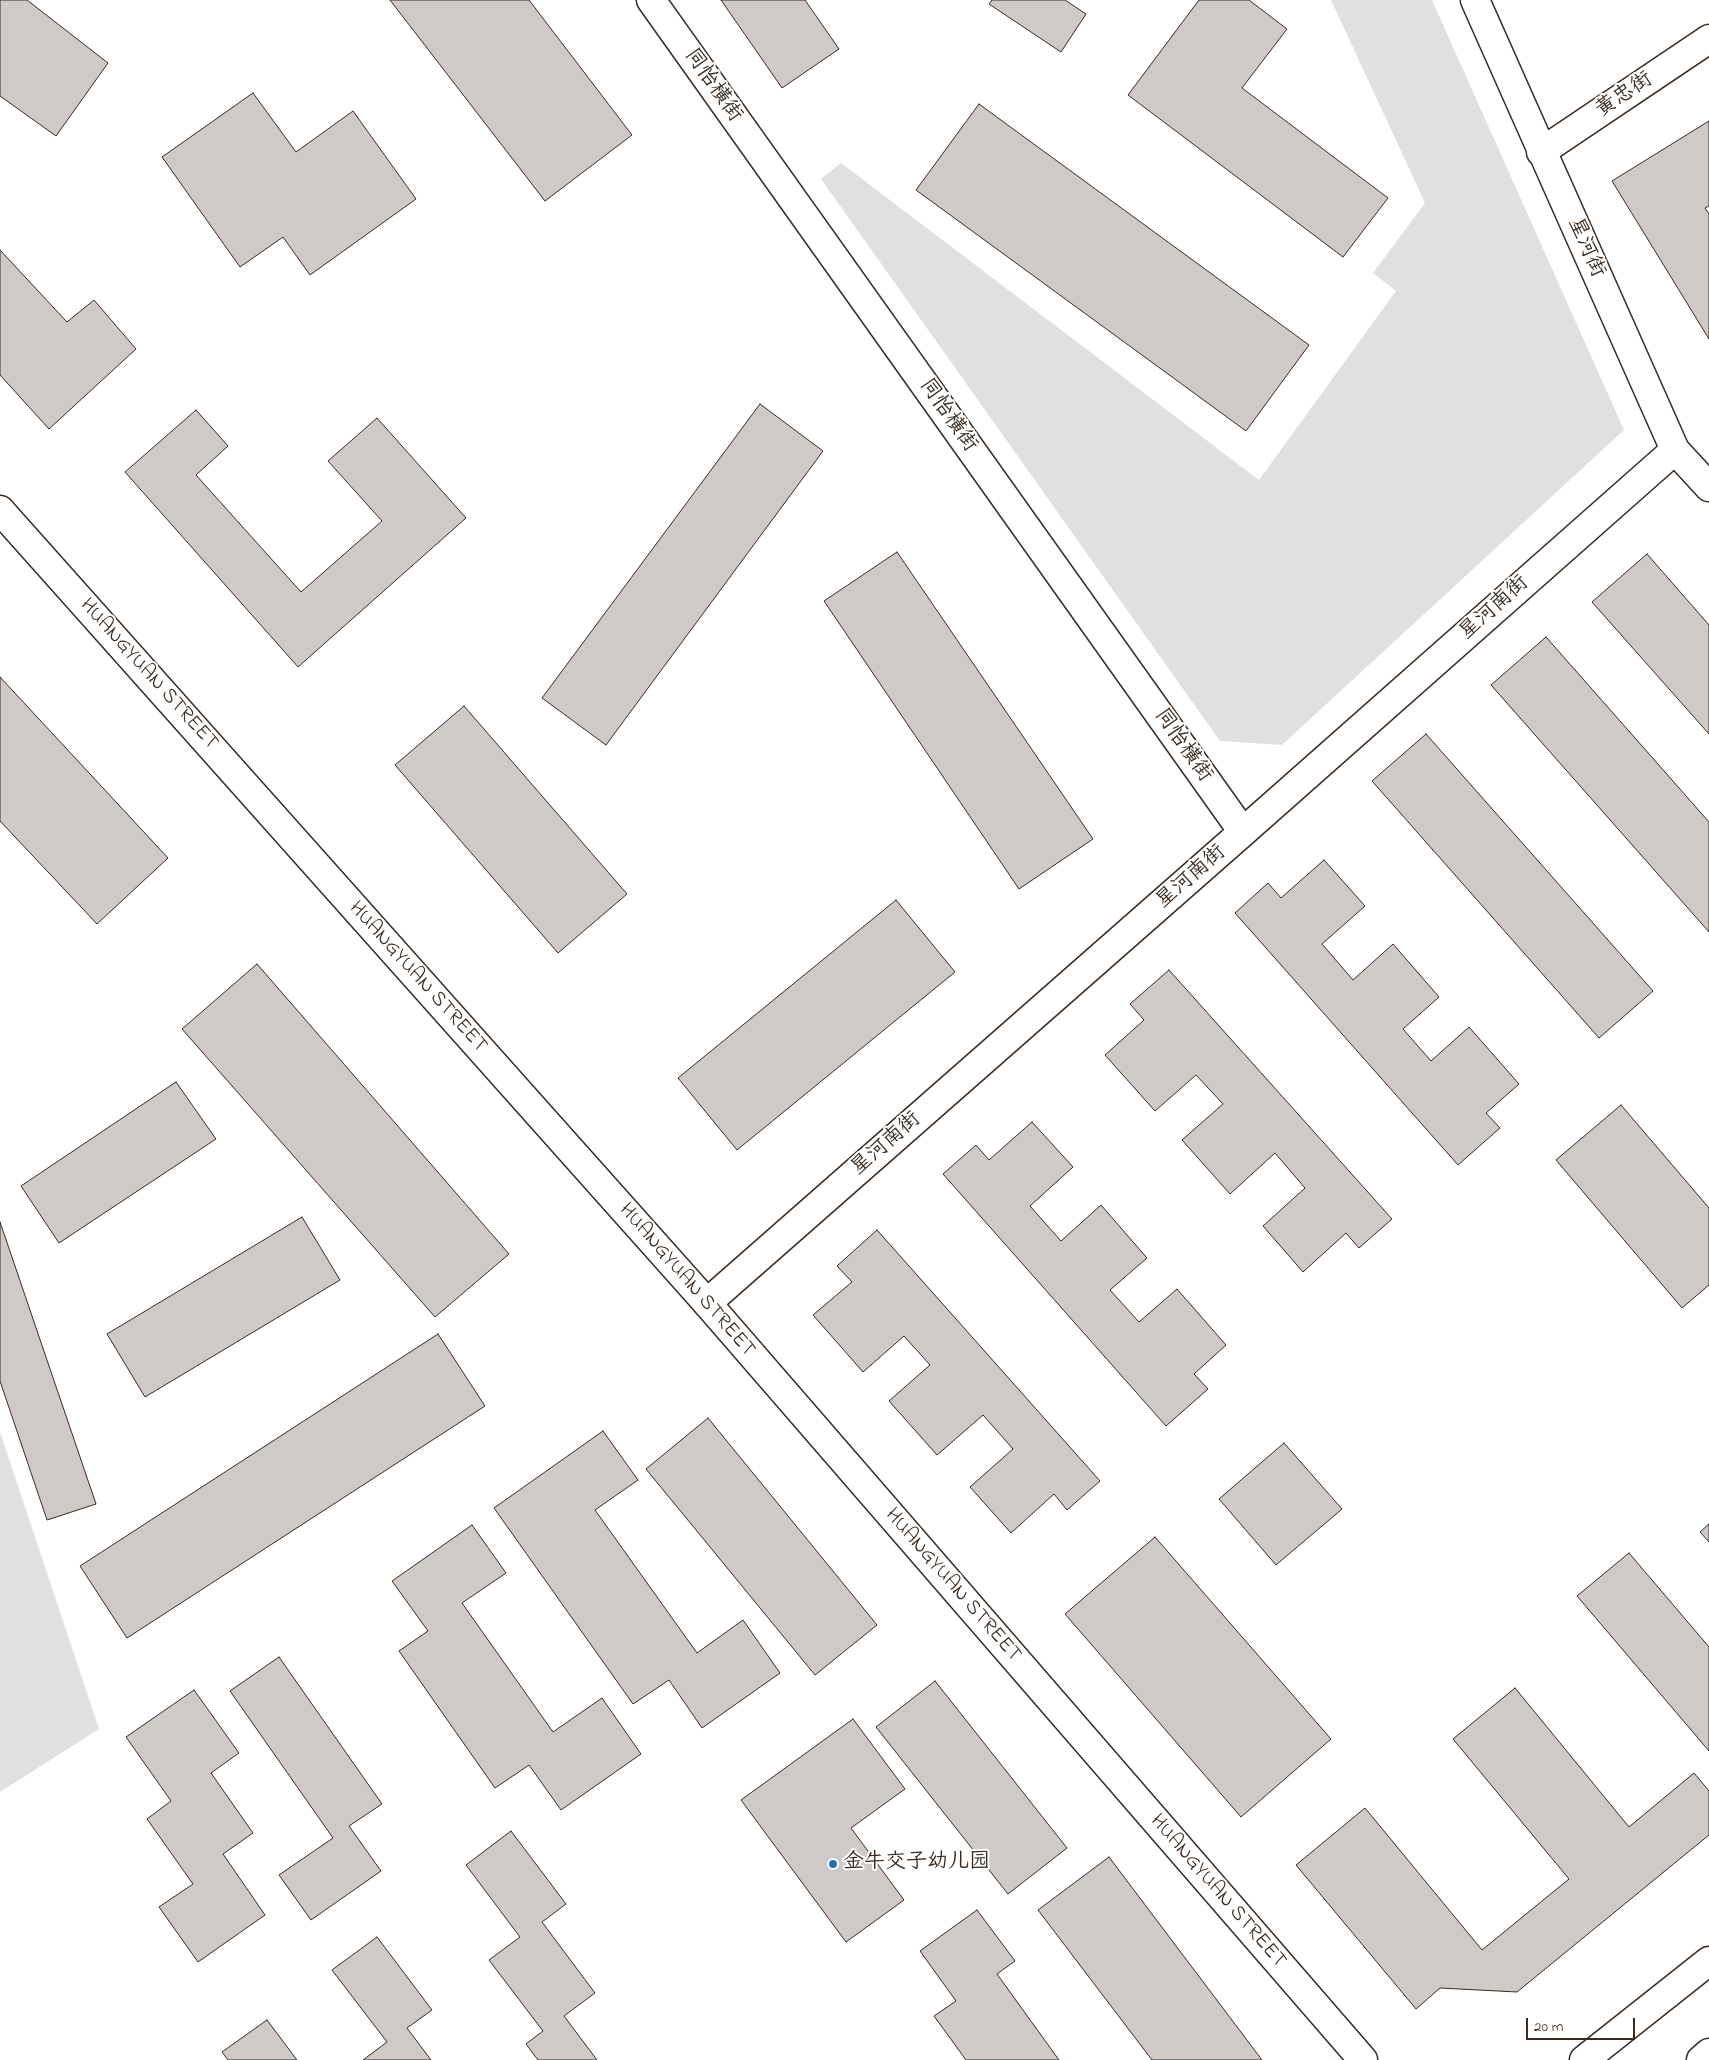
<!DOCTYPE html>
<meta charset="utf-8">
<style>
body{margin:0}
#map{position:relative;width:1709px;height:2060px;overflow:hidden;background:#fff;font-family:"Indie Flower",sans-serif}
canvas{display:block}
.scale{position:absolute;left:1526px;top:2018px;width:109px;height:22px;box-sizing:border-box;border:2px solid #3b2a1e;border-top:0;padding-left:6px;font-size:15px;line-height:18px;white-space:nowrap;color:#3b2a1e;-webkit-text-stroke:4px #fff;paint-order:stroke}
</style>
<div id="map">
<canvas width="1709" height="2060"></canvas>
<div class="scale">20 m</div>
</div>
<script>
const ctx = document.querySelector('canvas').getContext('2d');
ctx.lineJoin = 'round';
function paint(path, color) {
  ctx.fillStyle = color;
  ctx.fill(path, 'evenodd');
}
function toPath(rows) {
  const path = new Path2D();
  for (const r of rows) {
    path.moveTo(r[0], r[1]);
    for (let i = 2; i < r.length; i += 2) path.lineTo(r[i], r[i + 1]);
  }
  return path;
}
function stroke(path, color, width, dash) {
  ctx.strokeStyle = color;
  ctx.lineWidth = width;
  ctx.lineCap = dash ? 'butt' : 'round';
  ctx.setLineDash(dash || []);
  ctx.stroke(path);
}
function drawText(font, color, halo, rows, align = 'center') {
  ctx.font = font + ' "Indie Flower","LXGW WenKai TC",sans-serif';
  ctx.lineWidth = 4;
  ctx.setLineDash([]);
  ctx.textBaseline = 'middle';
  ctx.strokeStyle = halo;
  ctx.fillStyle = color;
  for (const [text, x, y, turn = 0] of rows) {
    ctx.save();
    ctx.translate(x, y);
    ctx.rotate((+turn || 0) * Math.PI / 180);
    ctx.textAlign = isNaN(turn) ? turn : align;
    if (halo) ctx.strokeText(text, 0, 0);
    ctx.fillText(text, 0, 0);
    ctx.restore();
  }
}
paint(toPath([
 [1331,0,1432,0,1624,430,1282,745,1220,741,821,179,841,163,1259,480,1396,291,1373,273,1425,203],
 [0,1432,99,1729,0,1792]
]), '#e2e0de');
const building = toPath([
 [0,0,27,0,108,63,56,136,0,96,0,0],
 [390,0,529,0,632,135,545,201,390,0],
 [721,0,805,0,839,49,782,88,721,0],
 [992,0,1065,0,1086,14,1061,52,989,4,992,0],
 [1199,0,1249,0,1287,29,1242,88,1388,198,1343,257,1128,95,1199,0],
 [253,93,296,152,353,111,416,199,310,275,283,237,240,267,162,157,253,93],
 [979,104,1309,345,1246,431,916,190,979,104],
 [1709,121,1709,206,1705,208,1709,214,1709,339,1612,181,1709,121],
 [0,250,67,322,94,300,136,349,49,429,0,375,0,250],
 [760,404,823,451,606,745,542,698,760,404],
 [196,410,228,446,196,475,301,592,382,521,328,461,377,418,466,518,298,667,125,472,196,410],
 [897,552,1093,839,1019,889,824,601,897,552],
 [1647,554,1709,625,1709,734,1592,602,1647,554],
 [1546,637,1709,822,1709,932,1491,685,1546,637],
 [0,677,168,858,97,924,0,821,0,677],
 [464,706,627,894,558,953,395,765,464,706],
 [1426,734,1653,991,1599,1038,1372,781,1426,734],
 [1324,860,1365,906,1322,944,1353,980,1393,944,1439,997,1403,1029,1431,1061,1469,1027,1519,1084,1486,1113,1500,1128,1458,1165,1235,913,1268,883,1281,898,1324,860],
 [896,900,955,972,737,1150,678,1078,896,900],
 [257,964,509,1254,435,1317,182,1029,257,964],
 [1169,970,1392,1219,1359,1248,1346,1233,1303,1272,1263,1226,1305,1188,1275,1153,1230,1194,1182,1140,1223,1104,1196,1075,1155,1111,1105,1055,1144,1020,1130,1004,1169,970],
 [176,1082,216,1139,59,1243,21,1186,176,1082],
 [1621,1105,1709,1208,1709,1285,1682,1308,1556,1160,1621,1105],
 [1032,1122,1073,1167,1030,1206,1061,1241,1101,1205,1147,1258,1110,1290,1139,1322,1177,1289,1226,1345,1194,1374,1208,1389,1166,1426,943,1174,976,1145,989,1160,1032,1122],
 [302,1217,340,1280,145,1397,107,1334,302,1217],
 [0,1222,96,1504,47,1520,0,1381,0,1222],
 [877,1230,1100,1481,1067,1510,1054,1494,1011,1533,970,1487,1013,1449,983,1415,937,1455,889,1401,930,1365,904,1336,863,1372,813,1315,852,1282,837,1266,877,1230],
 [438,1334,485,1406,127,1638,80,1566,438,1334],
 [708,1418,877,1625,815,1675,646,1469,708,1418],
 [603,1431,638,1480,595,1510,697,1653,743,1620,780,1673,702,1728,669,1680,633,1704,494,1508,603,1431],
 [1284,1443,1342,1509,1276,1565,1219,1499,1284,1443],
 [1709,1524,1709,1542,1700,1532,1709,1524],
 [472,1525,506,1573,462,1603,553,1732,602,1698,641,1754,561,1810,529,1765,495,1788,399,1651,428,1631,392,1581,472,1525],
 [1155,1537,1331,1739,1241,1817,1065,1614,1155,1537],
 [1629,1553,1709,1647,1709,1751,1577,1596,1629,1553],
 [279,1657,382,1804,349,1826,381,1871,311,1920,279,1875,333,1838,230,1691,279,1657],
 [935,1681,1067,1848,1008,1894,876,1727,935,1681],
 [1515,1688,1629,1827,1694,1773,1709,1791,1709,1835,1517,1992,1440,1988,1416,2009,1296,1865,1365,1808,1482,1950,1569,1879,1453,1739,1515,1688],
 [194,1690,239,1753,211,1773,253,1833,223,1854,265,1915,198,1962,159,1907,193,1884,147,1819,171,1801,126,1737,194,1690],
 [853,1719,905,1789,851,1828,904,1900,846,1942,741,1800,853,1719],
 [511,1831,566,1904,542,1922,595,1993,564,2016,597,2060,538,2060,526,2044,543,2031,489,1960,520,1937,466,1865,511,1831],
 [1109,1857,1262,2060,1152,2060,1038,1910,1109,1857],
 [977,1910,1015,1961,997,1974,1059,2060,966,2060,934,2016,956,2001,920,1951,977,1910],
 [377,1937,432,2010,407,2028,431,2060,363,2060,387,2042,332,1970,377,1937],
 [267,2020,297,2060,228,2060,222,2052,267,2020]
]);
paint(building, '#cfcac7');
stroke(building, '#3b2a1e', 1);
const street = toPath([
 [651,0,1243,832],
 [1475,0,1675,450,1709,487],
 [1541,152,1709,39],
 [707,1303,1243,832,1675,450]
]);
const secondary = toPath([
 [0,510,707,1303,1363,2060]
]);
const primary = toPath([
 [1584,2060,1709,1961],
 [1701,2060,1709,2053]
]);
stroke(street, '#3b2a1e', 31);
stroke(secondary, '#3b2a1e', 31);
stroke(primary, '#3b2a1e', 31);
stroke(street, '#fff', 28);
stroke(secondary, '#fff', 28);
stroke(primary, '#fff', 28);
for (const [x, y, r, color] of [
 [833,1864,5,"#1f6fb2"]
]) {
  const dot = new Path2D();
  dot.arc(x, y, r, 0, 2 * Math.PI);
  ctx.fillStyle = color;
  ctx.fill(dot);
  stroke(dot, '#fff', 2);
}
drawText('21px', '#3b2a1e', '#fff', [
 ["同怡横街",712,86,55],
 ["黄忠街",1625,96,-34],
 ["星河街",1585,248,66],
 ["同怡横街",947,416,55],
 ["星河南街",1495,609,-42],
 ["HUANGYUAN STREET",148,675,48],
 ["同怡横街",1182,746,55],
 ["星河南街",1192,878,-41],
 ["HUANGYUAN STREET",417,978,48],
 ["星河南街",887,1145,-41],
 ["HUANGYUAN STREET",686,1281,49],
 ["HUANGYUAN STREET",952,1586,49],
 ["HUANGYUAN STREET",1217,1892,49]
]);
drawText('21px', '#3b2a1e', '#fff', [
 ["金牛交子幼儿园",843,1864]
], 'left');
</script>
